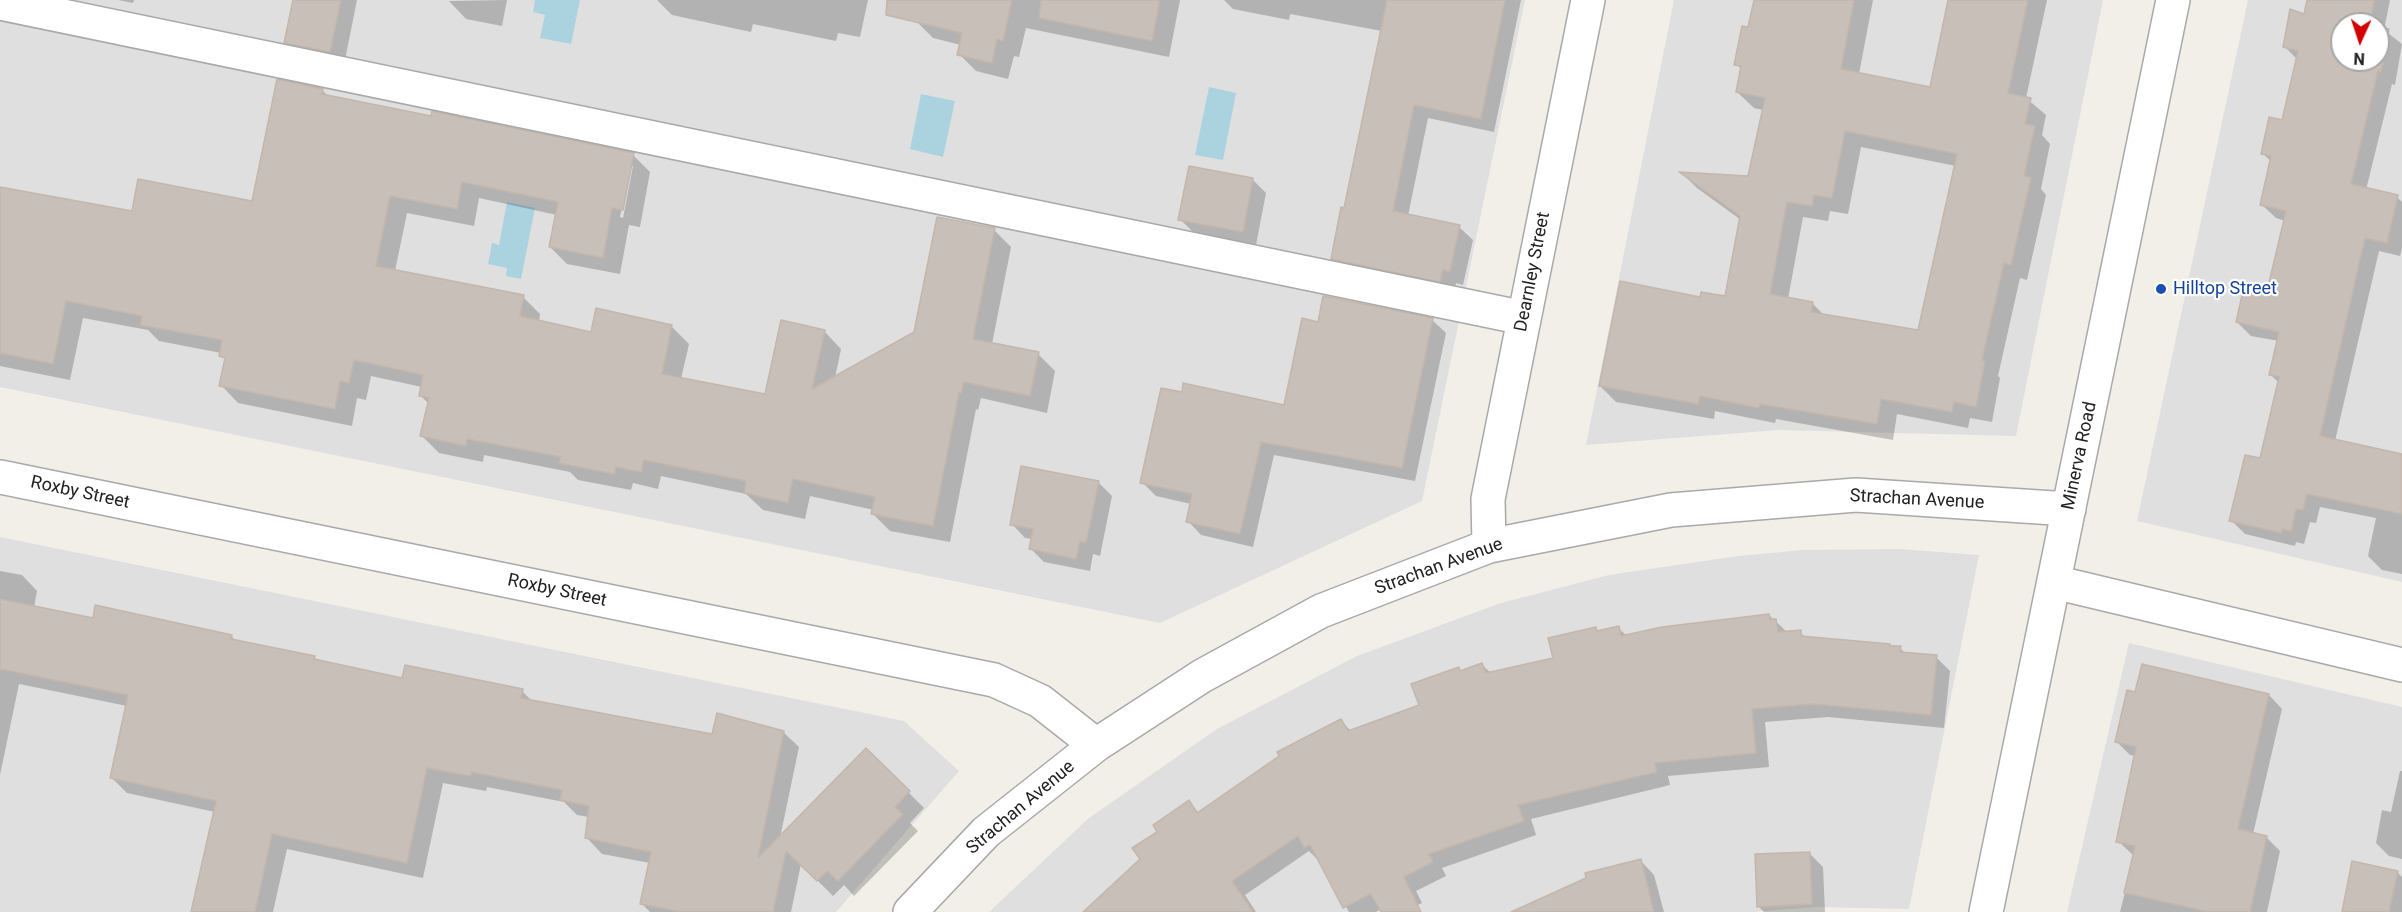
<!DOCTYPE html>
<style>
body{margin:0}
#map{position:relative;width:2402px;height:912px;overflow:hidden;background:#f2efe9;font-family:Roboto,sans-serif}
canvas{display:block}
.north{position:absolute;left:2330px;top:12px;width:60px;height:60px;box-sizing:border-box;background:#fff;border:2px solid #a7a7a7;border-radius:50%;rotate:183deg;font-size:16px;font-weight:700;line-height:24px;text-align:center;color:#222}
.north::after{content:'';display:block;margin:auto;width:21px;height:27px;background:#d40000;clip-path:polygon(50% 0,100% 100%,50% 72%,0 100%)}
</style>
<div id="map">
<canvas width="2402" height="912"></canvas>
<div class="north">N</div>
</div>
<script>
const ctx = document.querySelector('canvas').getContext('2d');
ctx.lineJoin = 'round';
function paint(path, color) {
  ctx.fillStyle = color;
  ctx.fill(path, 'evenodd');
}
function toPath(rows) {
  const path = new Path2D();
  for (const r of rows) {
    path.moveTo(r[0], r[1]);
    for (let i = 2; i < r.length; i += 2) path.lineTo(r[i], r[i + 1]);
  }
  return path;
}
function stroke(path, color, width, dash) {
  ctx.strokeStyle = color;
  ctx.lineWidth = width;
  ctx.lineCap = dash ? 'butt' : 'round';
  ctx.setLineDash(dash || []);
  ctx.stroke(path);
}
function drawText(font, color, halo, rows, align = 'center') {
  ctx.font = font + ' Roboto,sans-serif';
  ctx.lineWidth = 4.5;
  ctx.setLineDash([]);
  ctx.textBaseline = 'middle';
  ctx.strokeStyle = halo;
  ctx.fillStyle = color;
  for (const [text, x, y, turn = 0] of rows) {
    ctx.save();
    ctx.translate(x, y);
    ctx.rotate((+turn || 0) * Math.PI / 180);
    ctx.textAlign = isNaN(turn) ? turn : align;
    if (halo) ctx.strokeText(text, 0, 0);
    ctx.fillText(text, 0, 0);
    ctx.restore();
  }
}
paint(toPath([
 [0,0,1525,0,1422,501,1160,623,0,387],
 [1674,0,2103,0,2016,436,1779,430,1586,445],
 [2248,0,2402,0,2402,582,2137,521],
 [2342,24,2378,24,2378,60,2342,60],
 [0,537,904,721,959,771,836,912,0,912],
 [1899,549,1979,555,1909,909,1816,907,1755,912,989,912,1089,818,1217,729,1357,656,1501,603,1609,575,1738,556,1803,550],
 [2129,643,2402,707,2402,912,2067,912]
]), '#e0dfdf');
paint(toPath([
 [535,0,580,0,571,44,540,38,545,15,533,12],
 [1209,87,1236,93,1223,160,1195,155],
 [921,94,955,101,943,157,910,149],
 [507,202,535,208,521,279,506,276,507,268,488,264,492,243,499,245]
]), '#aad3df');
paint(toPath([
 [118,0,134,0,133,3],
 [294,0,357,0,344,65,299,56,286,42],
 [507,0,502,26,466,19,449,1],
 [657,0,868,0,860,37,838,33,836,41,753,24,751,32,672,15],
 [921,0,1180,0,1169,57,1026,28,1019,57,1014,56,1008,79,976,71,959,54,961,45,933,38,916,21],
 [1224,0,1521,0,1494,132,1428,118,1408,216,1459,227,1473,240,1463,285,1456,283,1454,294,1346,272,1332,258,1345,210,1382,31,1290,14,1289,20,1233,9],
 [1755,0,1873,0,1859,74,1931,89,1959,0,2047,0,2026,98,2046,115,2042,135,2050,144,2041,189,2046,195,2027,280,2020,278,1998,376,2000,378,1992,422,1970,418,1968,428,1897,414,1893,440,1776,419,1775,423,1715,411,1714,419,1616,402,1600,386,1701,298,1726,298,1741,220,1697,188,1683,174,1749,178,1763,110,1754,108,1737,92,1742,70,1736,64,1749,29],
 [1861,147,1956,166,1919,332,1824,315,1812,303,1788,299,1803,217,1828,221,1830,211,1848,214],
 [2309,0,2390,0,2384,30,2402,44,2395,85,2392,84,2366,190,2397,197,2402,202,2402,248,2400,256,2379,251,2335,441,2402,455,2402,574,2382,570,2368,556,2376,518,2320,507,2316,523,2310,522,2304,544,2296,542,2295,546,2245,534,2231,520,2261,460,2279,383,2271,375,2279,341,2251,336,2237,322,2269,289,2285,221,2276,218,2262,205,2272,162,2262,153,2283,122,2297,59,2285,47,2306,16],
 [2342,24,2378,24,2378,60,2342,60],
 [322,90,329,97,633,155,650,172,640,227,629,225,620,274,567,264,550,247,557,215,479,198,474,226,407,213,395,271,523,297,540,314,539,322,592,334,671,326,689,344,681,379,766,396,824,331,841,349,835,378,915,333,994,230,1011,247,992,344,1038,354,1055,371,1047,413,981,398,978,410,976,409,950,542,890,531,873,514,874,510,810,496,805,519,763,510,746,494,661,476,658,489,633,483,631,490,578,480,570,472,484,455,483,462,439,453,422,436,429,404,420,395,422,387,371,376,366,400,357,398,352,426,238,403,221,385,226,361,221,353,159,341,148,330,83,318,70,380,0,366,0,188,133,213,253,202],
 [630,166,633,166,623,218,620,217],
 [1252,179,1266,193,1256,245,1194,233,1180,219],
 [1432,320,1446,333,1415,481,1274,455,1253,547,1201,535,1188,521,1191,504,1156,496,1142,482,1285,407,1319,323],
 [1098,482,1112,496,1100,556,1093,554,1090,571,1044,562,1031,549,1033,539,1025,538,1012,524],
 [0,571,22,575,37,591,34,608,94,620,231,636,236,641,314,657,318,661,403,680,522,691,533,702,714,736,718,715,783,732,799,747,780,838,866,750,924,808,910,823,918,831,854,896,844,885,833,896,801,864,791,912,650,912,642,904,650,863,602,854,587,838,589,817,577,815,564,802,487,787,486,791,443,783,423,878,287,849,273,912,194,912,215,812,127,793,112,778,127,706,19,684,0,775],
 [1769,615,1788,633,1800,632,1806,638,1890,645,1900,648,1906,654,1936,657,1950,671,1944,728,1828,717,1765,722,1769,767,1668,776,1670,785,1531,819,1536,835,1442,868,1446,876,1416,891,1422,903,1404,912,1387,912,1383,908,1376,912,1349,912,1319,861,1309,851,1245,895,1256,912,1086,912,1142,859,1159,832,1188,802,1199,813,1341,721,1351,731,1421,706,1458,669,1462,672,1482,665,1491,673,1555,659,1595,628,1599,632,1618,628,1627,636],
 [2143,666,2269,695,2282,709,2253,834,2266,837,2280,851,2267,912,2120,912,2134,856,2118,841,2136,756,2130,755,2116,741,2136,693],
 [2400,771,2402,771,2402,859,2389,856,2376,843,2382,810,2391,812],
 [1809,853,1823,867,1825,912,1764,912,1758,906],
 [1641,861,1654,875,1664,912,1514,912],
 [2397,872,2402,877,2402,912,2344,912]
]), '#0003');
const building = toPath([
 [293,0,341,0,330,52,284,43,293,0],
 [887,0,1012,0,1003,41,997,39,992,63,957,55,962,33,886,15,887,0],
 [1041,0,1160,0,1152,41,1039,18,1041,0],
 [1387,0,1505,0,1481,119,1414,105,1393,211,1460,225,1450,272,1443,270,1440,282,1331,259,1341,207,1344,208,1387,0],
 [1754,0,1854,0,1841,69,1930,87,1948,0,2028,0,2008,93,2031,98,2025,124,2035,126,2024,176,2031,178,2011,265,2004,263,1982,360,1985,361,1976,407,1954,402,1952,412,1881,399,1877,424,1760,404,1759,408,1700,396,1698,404,1599,386,1620,281,1700,297,1701,292,1725,296,1740,216,1679,172,1748,176,1765,98,1736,92,1741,66,1734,65,1742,26,1748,27,1754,0],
 [1845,131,1957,154,1918,330,1811,312,1813,302,1770,294,1787,202,1812,206,1814,195,1832,198,1845,131],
 [2307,0,2374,0,2370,24,2342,24,2342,60,2378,60,2378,27,2389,29,2381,72,2378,71,2351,184,2398,195,2387,243,2365,238,2320,436,2402,454,2402,514,2307,494,2303,510,2296,509,2291,531,2282,529,2281,533,2229,521,2245,455,2260,458,2279,377,2269,375,2279,332,2236,322,2245,282,2268,287,2286,211,2260,205,2271,156,2261,154,2269,117,2282,120,2298,51,2283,47,2290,9,2304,14,2307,0],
 [277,79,323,89,322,94,431,116,432,111,634,153,623,210,612,208,603,258,549,247,558,202,462,182,457,209,390,196,376,266,524,295,520,316,591,332,596,308,672,325,662,374,765,394,781,320,825,330,812,389,914,332,937,217,995,228,973,339,1039,352,1030,396,964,382,961,393,959,393,933,526,871,514,875,497,793,479,788,503,744,493,746,481,644,460,641,472,616,467,614,474,559,463,561,457,467,439,466,446,420,436,429,398,419,396,423,375,354,360,349,383,340,381,335,409,219,386,225,358,219,356,222,340,140,325,142,316,66,301,53,364,0,353,0,187,132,211,138,179,252,201,277,79],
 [1189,166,1253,178,1243,232,1178,220,1189,166],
 [1323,296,1433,318,1402,468,1261,442,1240,534,1186,522,1192,494,1140,483,1161,388,1182,392,1183,383,1284,405,1302,318,1318,322,1323,296],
 [1021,466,1099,481,1086,543,1080,541,1076,559,1029,549,1033,529,1010,525,1021,466],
 [0,599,93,618,95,605,232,635,231,639,315,656,314,659,402,678,405,665,523,689,521,698,712,734,717,713,784,731,758,858,866,748,910,791,895,807,903,814,838,881,827,871,817,881,786,851,773,912,682,912,640,904,651,852,585,838,589,806,560,800,562,790,471,772,471,776,427,768,407,863,272,834,255,912,191,912,216,801,110,778,128,695,0,669,0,599],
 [1769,614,1770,619,1776,619,1778,632,1801,630,1801,636,1890,644,1890,646,1901,646,1900,652,1937,655,1931,715,1813,704,1752,709,1756,753,1655,763,1657,772,1518,805,1524,821,1429,854,1433,862,1404,877,1421,912,1381,912,1371,894,1343,908,1310,845,1304,848,1298,836,1232,881,1253,912,1083,912,1140,859,1132,848,1157,832,1153,825,1189,800,1197,813,1279,756,1277,752,1341,719,1348,731,1419,705,1411,684,1459,667,1460,671,1482,663,1486,673,1553,658,1548,638,1596,627,1597,631,1619,626,1621,636,1662,627,1769,614],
 [2142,664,2269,694,2238,829,2267,836,2250,912,2209,912,2124,893,2135,846,2116,842,2136,747,2115,742,2127,690,2135,692,2142,664],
 [1810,852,1812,904,1757,907,1755,854,1810,852],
 [1641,859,1654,912,1511,912,1586,878,1585,873,1641,859],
 [2352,861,2398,871,2389,912,2342,912,2352,861]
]);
paint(building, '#c7bfb8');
stroke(building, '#c4b6ab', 1.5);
const minor = toPath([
 [0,3,1524,318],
 [0,477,994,680,1040,701,1096,745],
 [1489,546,1488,499,1588,0],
 [2054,582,2402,665],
 [910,912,986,832,1096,745,1202,676,1321,611,1489,546,1671,510,1856,495,2069,509],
 [1986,912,2173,0]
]);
stroke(minor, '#a9a9a9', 36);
stroke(minor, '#fff', 33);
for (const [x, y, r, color] of [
 [2161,289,6,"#1a4fb4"]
]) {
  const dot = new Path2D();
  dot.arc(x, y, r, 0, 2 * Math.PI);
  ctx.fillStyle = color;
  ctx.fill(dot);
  stroke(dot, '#fff', 2);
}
drawText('18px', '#222', '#fff', [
 ["Dearnley Street",1533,272,-79],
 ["Minerva Road",2080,456,-78],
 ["Roxby Street",80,493,12],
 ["Strachan Avenue",1917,500,3],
 ["Strachan Avenue",1439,567,-20],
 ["Roxby Street",557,591,12],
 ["Strachan Avenue",1021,808,-40]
]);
drawText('18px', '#164399', '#fff', [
 ["Hilltop Street",2173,289]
], 'left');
</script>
